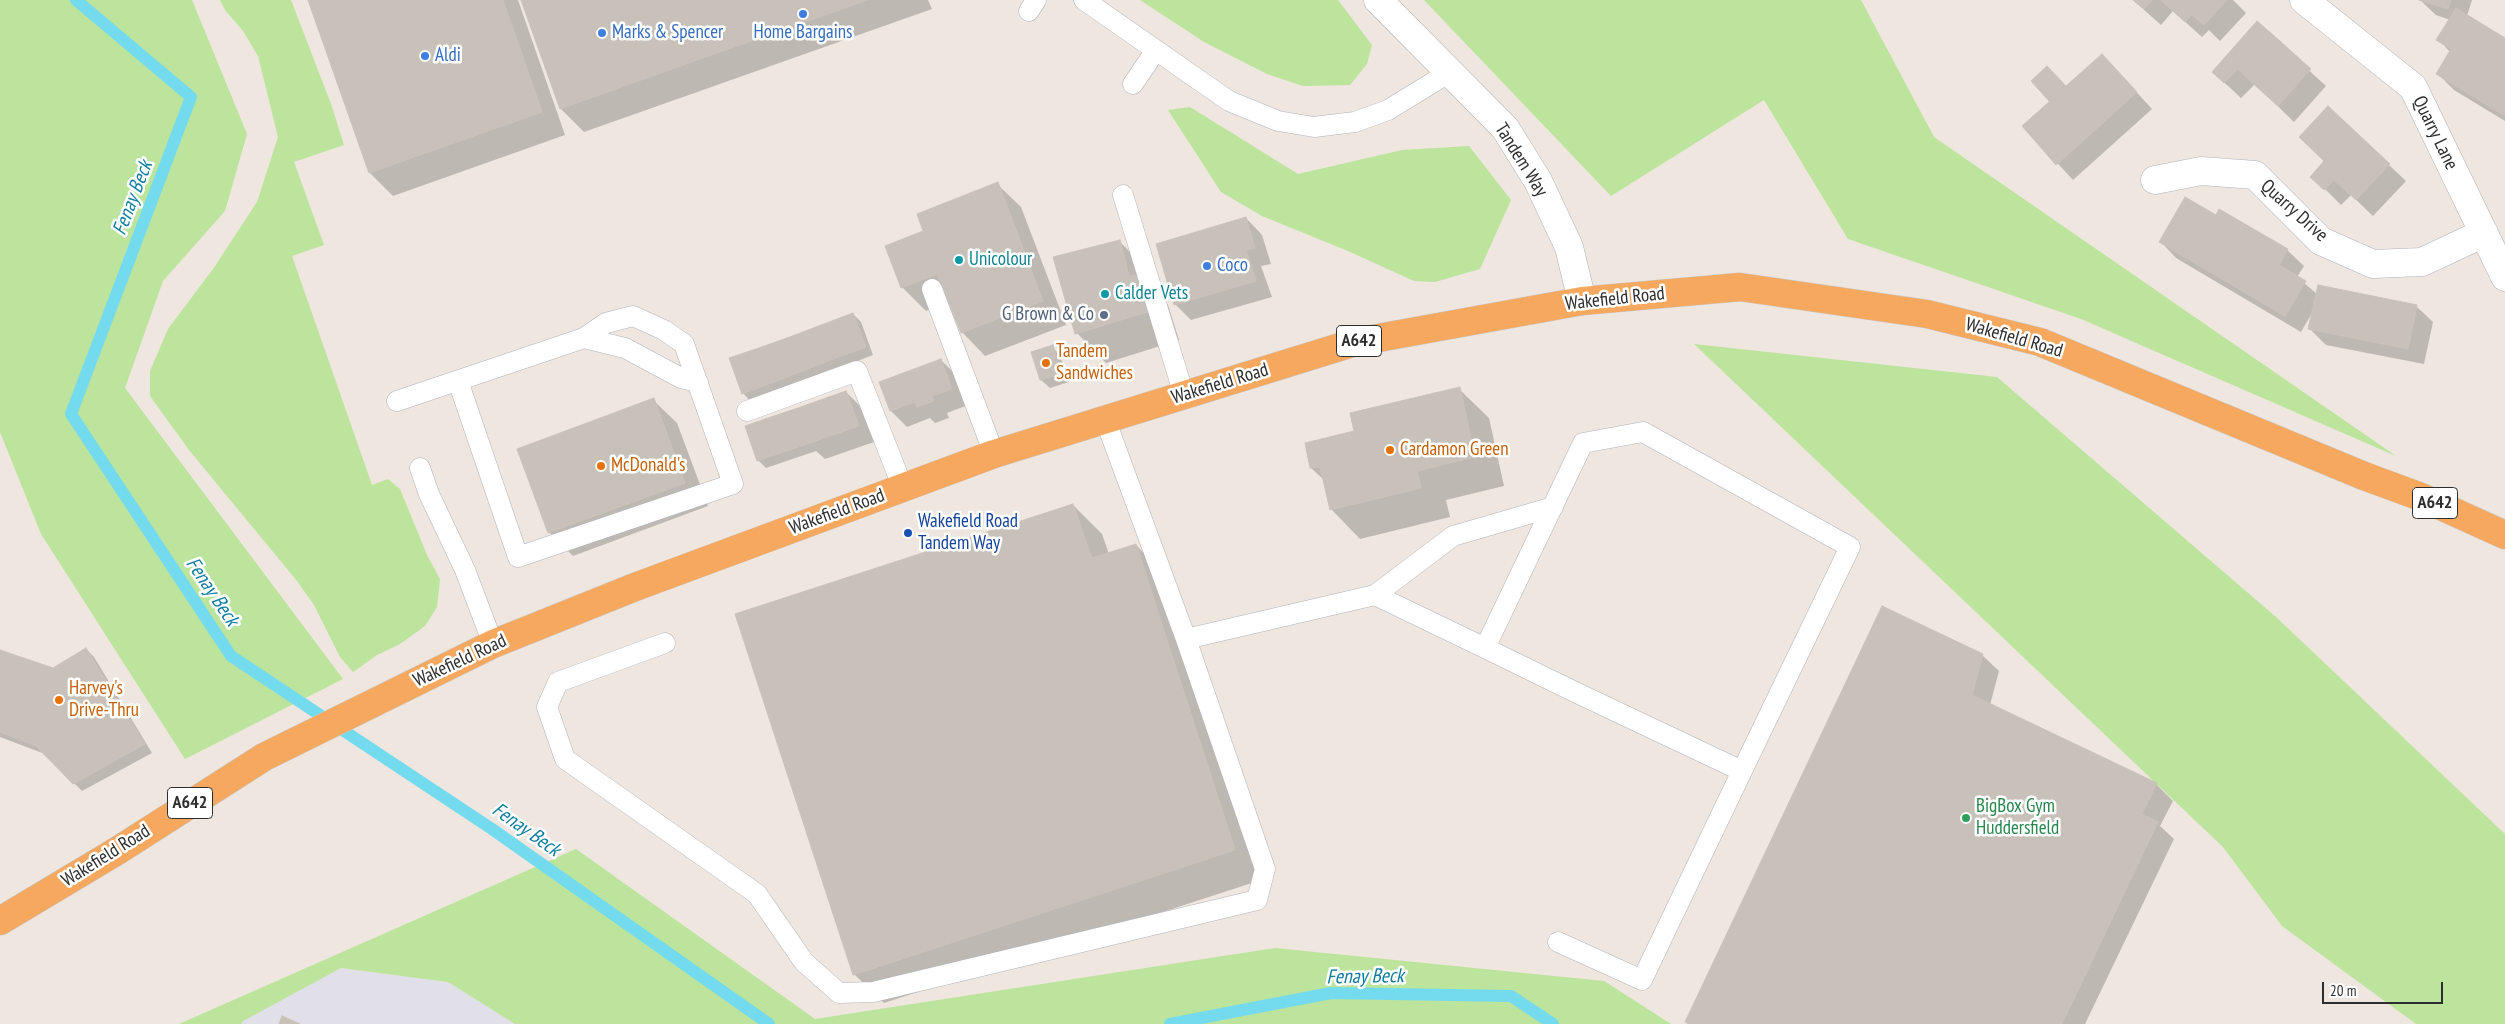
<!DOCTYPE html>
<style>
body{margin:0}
#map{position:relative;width:2505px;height:1024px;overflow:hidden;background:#eee6df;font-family:"PT Sans Narrow",sans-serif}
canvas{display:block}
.scale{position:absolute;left:2322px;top:982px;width:121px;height:22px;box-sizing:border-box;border:2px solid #2d2d2d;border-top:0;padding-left:6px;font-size:15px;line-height:18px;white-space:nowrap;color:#2d2d2d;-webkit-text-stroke:4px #fff;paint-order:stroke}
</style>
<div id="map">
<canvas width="2505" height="1024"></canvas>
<div class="scale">20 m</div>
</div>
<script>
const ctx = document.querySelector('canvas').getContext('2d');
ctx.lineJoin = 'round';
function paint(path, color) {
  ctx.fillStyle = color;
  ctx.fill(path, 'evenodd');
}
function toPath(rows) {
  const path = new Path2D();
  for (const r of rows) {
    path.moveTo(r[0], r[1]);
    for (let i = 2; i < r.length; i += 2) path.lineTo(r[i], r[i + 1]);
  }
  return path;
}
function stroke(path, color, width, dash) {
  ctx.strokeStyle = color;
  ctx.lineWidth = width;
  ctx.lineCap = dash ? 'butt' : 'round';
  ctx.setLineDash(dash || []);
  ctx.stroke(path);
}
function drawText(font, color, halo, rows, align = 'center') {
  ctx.font = font + ' "PT Sans Narrow",sans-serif';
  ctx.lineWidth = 5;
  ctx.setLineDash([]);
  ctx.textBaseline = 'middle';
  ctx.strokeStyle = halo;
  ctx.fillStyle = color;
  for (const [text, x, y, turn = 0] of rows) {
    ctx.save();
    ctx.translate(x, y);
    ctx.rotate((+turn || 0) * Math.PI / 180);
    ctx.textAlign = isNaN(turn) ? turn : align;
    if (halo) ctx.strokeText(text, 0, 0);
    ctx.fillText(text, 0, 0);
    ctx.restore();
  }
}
paint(toPath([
 [340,968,448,982,515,1024,241,1024,242,1021]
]), '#e1dfe7');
paint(toPath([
 [0,0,192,0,247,134,225,211,163,281,125,388,343,679,185,759,41,534,0,432],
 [220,0,291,0,331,104,344,145,294,162,324,245,292,256,372,485,388,479,400,489,427,555,440,579,437,607,425,626,400,644,377,655,353,672,340,657,314,605,297,581,189,450,150,396,150,371,168,329,213,269,257,202,278,137,258,56,243,31,225,10],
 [1140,0,1338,0,1372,45,1367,64,1350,85,1303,86,1267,74,1204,42],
 [1424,0,1861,0,1934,137,2396,456,2081,319,1848,239,1764,100,1611,196],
 [1190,107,1298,174,1402,150,1469,146,1511,200,1480,269,1435,282,1414,281,1348,251,1262,216,1221,192,1168,110],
 [1694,344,1997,377,2276,617,2505,834,2505,1024,2416,1024,2282,926,2223,847],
 [576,849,815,1019,1275,948,1604,981,1671,1024,515,1024,448,982,341,968,243,1021,241,1024,179,1024]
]), '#bce49c');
paint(toPath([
 [309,0,518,0,565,135,393,196,370,173],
 [522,0,928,0,932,9,584,132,561,109],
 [2133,0,2233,0,2246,13,2220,41,2209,30,2202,37,2173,11,2161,25],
 [2420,0,2472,0,2467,16,2505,39,2505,121,2454,90,2438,74,2451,53,2438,39,2450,20,2436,15],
 [2257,23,2326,86,2294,122,2255,84,2241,98,2213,72],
 [2118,72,2152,109,2073,180,2023,126,2067,87],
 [2328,108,2406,181,2373,216,2351,195,2341,205,2312,176,2326,162],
 [997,184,1021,207,1066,325,985,356,962,332,950,301,926,311,902,287],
 [2216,217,2287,250,2304,266,2297,277,2317,294,2416,306,2433,322,2424,364,2326,345,2310,329,2312,313,2301,332,2176,258,2160,241],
 [1246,218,1262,235,1271,264,1261,266,1272,297,1191,320,1175,304],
 [1119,241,1149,271,1153,290,1168,305,1179,340,1106,363,1077,333],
 [853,314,861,322,873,355,751,402,743,393],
 [1052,347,1060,355,1069,382,1050,388,1041,380],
 [941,360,957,376,968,405,947,413,949,418,935,423,930,418,907,427,891,411],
 [1459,389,1489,418,1504,486,1446,500,1450,517,1360,539,1331,509,1324,480,1311,468,1355,432],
 [846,392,862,408,874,442,825,459,816,451,766,468,758,460],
 [653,400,677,423,708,506,573,556,549,532],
 [1073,505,1102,534,1109,554,1136,545,1165,575,1264,879,884,1003,854,974],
 [86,649,94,657,152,753,82,791,45,754,0,737,0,651,53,669],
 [1982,655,1999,671,1990,705,2156,784,2173,801,2160,826,2174,839,2085,1024,1689,1024]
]), '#0003');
stroke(toPath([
 [76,0,191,97,71,414,231,656,492,829,769,1024],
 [1170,1024,1331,993,1511,996,1553,1024]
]), '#74dbee', 12);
const building = toPath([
 [308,0,503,0,542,112,369,173,308,0],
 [521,0,660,0,683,65,560,109,521,0],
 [660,0,775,0,785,29,683,65,660,0],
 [775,0,868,0,785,29,775,0],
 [2133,0,2152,0,2144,9,2133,0],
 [2161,0,2227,0,2204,25,2192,15,2185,22,2161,0],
 [2419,0,2451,0,2448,9,2419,0],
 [2456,8,2505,38,2505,54,2477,99,2436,74,2451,49,2436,40,2456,8],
 [2257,21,2281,42,2249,80,2238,69,2224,83,2212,72,2257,21],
 [2281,42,2311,69,2278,106,2249,80,2281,42],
 [2102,54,2137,92,2084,140,2031,81,2047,66,2066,86,2102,54],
 [2505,54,2505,116,2477,99,2505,54],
 [2049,102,2084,140,2056,165,2022,126,2049,102],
 [2328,106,2390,164,2356,200,2334,180,2324,190,2310,177,2324,161,2299,137,2328,106],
 [998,182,1043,301,961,333,937,274,901,288,885,246,923,231,917,214,998,182],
 [2185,197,2216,215,2219,209,2288,249,2279,265,2306,281,2285,316,2159,242,2185,197],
 [1246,217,1255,248,1246,250,1256,281,1174,305,1156,244,1246,217],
 [1120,240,1129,276,1140,274,1151,311,1075,334,1053,257,1120,240],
 [2318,285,2417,305,2408,349,2308,329,2318,285],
 [853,313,866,347,828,361,816,327,853,313],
 [816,327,828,361,800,372,787,338,816,327],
 [787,338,800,372,769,384,756,349,787,338],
 [1053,345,1061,374,1040,380,1031,352,1053,345],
 [756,349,769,384,742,394,729,358,756,349],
 [941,359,952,389,932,396,934,401,917,407,915,402,890,411,879,382,941,359],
 [1460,387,1475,457,1417,471,1421,488,1330,510,1320,467,1310,468,1305,443,1354,431,1350,413,1460,387],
 [846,391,859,426,807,444,795,409,846,391],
 [654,398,685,483,548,533,517,449,654,398],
 [795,409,807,444,786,451,774,416,795,409],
 [774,416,786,451,757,461,745,426,774,416],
 [1073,504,1092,558,1136,544,1235,850,853,975,735,614,1073,504],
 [1882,606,1983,654,1972,695,2157,783,2142,814,2158,822,2062,1024,1689,1024,1685,1022,1882,606],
 [86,648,145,744,73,784,36,746,0,732,0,650,53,668,86,648],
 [282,1016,300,1024,279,1024,282,1016]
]);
paint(building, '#c7c1ba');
stroke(building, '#cac2b9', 1);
const service = toPath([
 [1084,0,1229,101,1278,121,1314,127,1355,122,1388,110,1450,72],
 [1029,11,1036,0],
 [1133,84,1156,50],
 [1123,195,1184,395],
 [932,289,994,454],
 [584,338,625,348,681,378,698,382],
 [397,401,584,338,606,323,633,316,664,330,684,344,733,484,518,557,458,381],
 [747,411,857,371,903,488],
 [420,468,429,494,465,570,493,644],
 [1375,595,1453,536,1553,507],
 [1186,639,1375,595,1485,648,1575,692,1742,771,1850,547,1643,432,1583,443,1485,648],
 [665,643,558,682,547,707,565,759,757,894,804,962,839,993,873,992,1257,900,1265,869,1186,639,1105,419],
 [1558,942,1642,980,1742,771]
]);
const minor = toPath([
 [1378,0,1505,128,1538,181,1569,247,1582,301],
 [2304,0,2413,87,2505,277],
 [2155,180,2201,171,2255,175,2321,241,2373,264,2422,262,2484,233]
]);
const trunk = toPath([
 [0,921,117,851,264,757,493,644,635,587,994,454,1356,342,1582,301,1740,287,1927,314,2040,342,2364,476,2421,497,2505,535]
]);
stroke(service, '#afb3bd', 21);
stroke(minor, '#afb3bd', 29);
stroke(trunk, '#c8c8c8', 29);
stroke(service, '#fff', 20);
stroke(minor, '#fff', 28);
stroke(trunk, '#f6a85e', 28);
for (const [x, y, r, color] of [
 [803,14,5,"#3f7fe0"],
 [602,33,5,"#3f7fe0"],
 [425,56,5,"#3f7fe0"],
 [959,260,5,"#0f9aa8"],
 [1207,266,5,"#3f7fe0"],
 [1105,294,5,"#0f9aa8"],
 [1104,315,5,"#5c6f8a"],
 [1046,363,5,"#e8710a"],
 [1390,450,5,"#e8710a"],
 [601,466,5,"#e8710a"],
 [908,533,5,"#1a4fb4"],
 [59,700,5,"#e8710a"],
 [1966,818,5,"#2e9e5b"]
]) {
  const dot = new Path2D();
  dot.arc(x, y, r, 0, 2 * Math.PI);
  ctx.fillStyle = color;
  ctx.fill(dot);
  stroke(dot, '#fff', 2);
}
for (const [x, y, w] of [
 [1359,341,45],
 [2435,503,45],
 [190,803,45]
]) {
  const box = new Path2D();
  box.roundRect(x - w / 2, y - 15.5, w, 31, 4);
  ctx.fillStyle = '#fff';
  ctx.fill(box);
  stroke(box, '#2d2d2d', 1);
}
drawText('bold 18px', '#2d2d2d', null, [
 ["A642",1359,341],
 ["A642",2435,503],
 ["A642",190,803]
]);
drawText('19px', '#366cbe', '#fff', [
 ["Marks & Spencer",612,33],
 ["Home Bargains",803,33,"center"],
 ["Aldi",435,56],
 ["Coco",1217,266]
], 'left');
drawText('19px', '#2d2d2d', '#fff', [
 ["Quarry Lane",2435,133,64],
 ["Tandem Way",1521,160,58],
 ["Quarry Drive",2294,211,42],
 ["Wakefield Road",1615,299,-6],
 ["Wakefield Road",2014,338,16],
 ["Wakefield Road",1220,384,-17],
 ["Wakefield Road",837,512,-20],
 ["Wakefield Road",460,661,-25],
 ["Wakefield Road",106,856,-32]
]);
drawText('19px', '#0d838f', '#fff', [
 ["Unicolour",969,260],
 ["Calder Vets",1115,294]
], 'left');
drawText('19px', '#4e5e75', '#fff', [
 ["G Brown & Co",1094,315]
], 'right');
drawText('19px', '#c56008', '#fff', [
 ["Tandem",1056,352],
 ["Sandwiches",1056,374],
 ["Cardamon Green",1400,450],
 ["McDonald's",611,466],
 ["Harvey's",69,689],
 ["Drive-Thru",69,711]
], 'left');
drawText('19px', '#164399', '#fff', [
 ["Wakefield Road",918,522],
 ["Tandem Way",918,544]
], 'left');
drawText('19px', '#27864d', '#fff', [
 ["BigBox Gym",1976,807],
 ["Huddersfield",1976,829]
], 'left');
drawText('italic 20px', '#0e7d9f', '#fff', [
 ["Fenay Beck",133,198,-69],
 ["Fenay Beck",212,592,56],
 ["Fenay Beck",526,830,35],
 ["Fenay Beck",1365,977,-1]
]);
</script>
